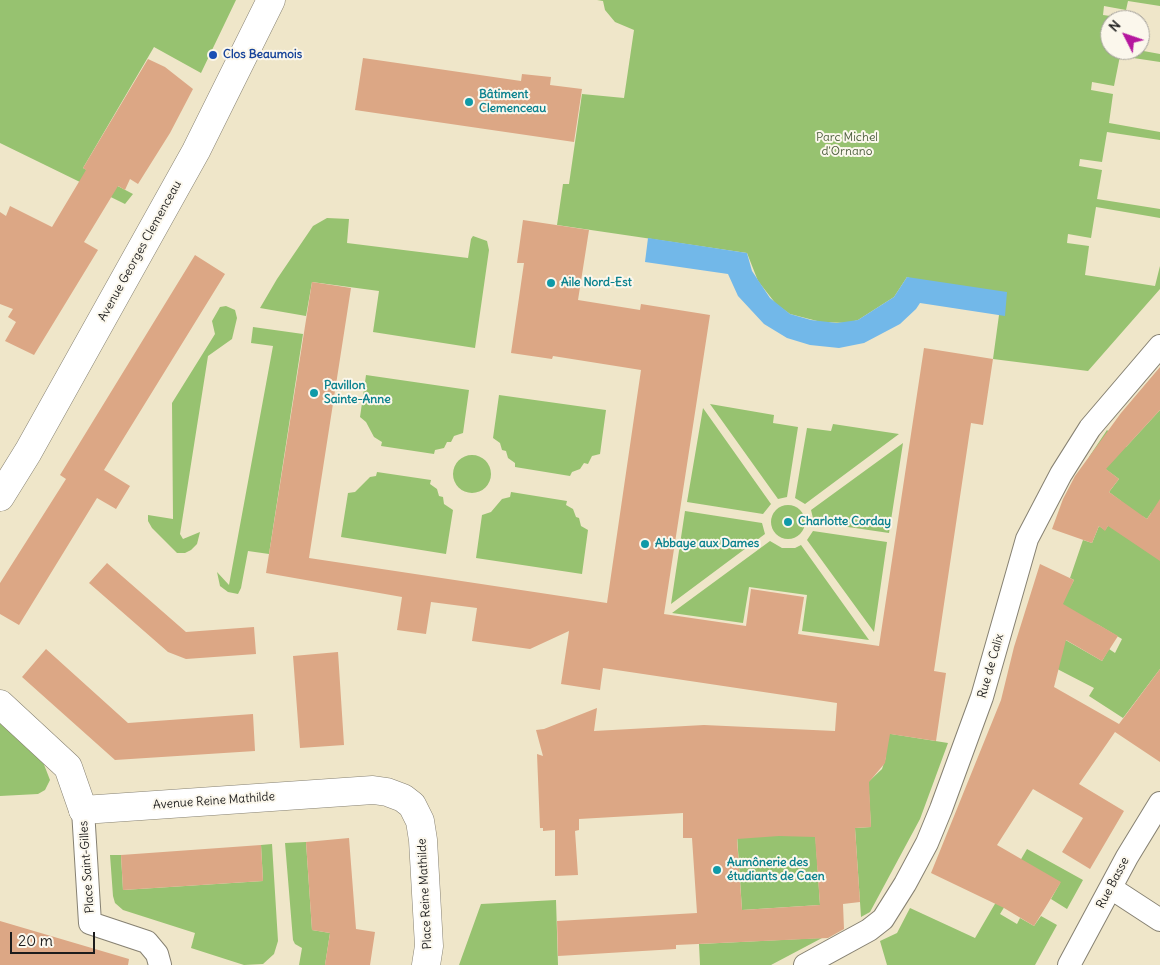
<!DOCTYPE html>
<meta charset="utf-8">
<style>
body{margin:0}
#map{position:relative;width:1160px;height:965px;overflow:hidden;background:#efe6c9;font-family:Delius,sans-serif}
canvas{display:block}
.north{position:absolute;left:1100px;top:10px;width:50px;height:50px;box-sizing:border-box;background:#fbf7ec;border:1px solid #a29f99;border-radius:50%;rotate:311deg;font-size:14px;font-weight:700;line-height:20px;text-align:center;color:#1c1c1c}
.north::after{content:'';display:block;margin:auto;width:18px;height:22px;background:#b5179e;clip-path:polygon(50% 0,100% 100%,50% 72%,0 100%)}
.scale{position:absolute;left:10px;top:932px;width:85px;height:22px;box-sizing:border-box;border:2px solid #1c1c1c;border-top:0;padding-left:6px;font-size:15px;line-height:18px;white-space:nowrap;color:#1c1c1c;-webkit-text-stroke:4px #fbf7ec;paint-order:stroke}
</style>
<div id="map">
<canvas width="1160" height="965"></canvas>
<div class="north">N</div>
<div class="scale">20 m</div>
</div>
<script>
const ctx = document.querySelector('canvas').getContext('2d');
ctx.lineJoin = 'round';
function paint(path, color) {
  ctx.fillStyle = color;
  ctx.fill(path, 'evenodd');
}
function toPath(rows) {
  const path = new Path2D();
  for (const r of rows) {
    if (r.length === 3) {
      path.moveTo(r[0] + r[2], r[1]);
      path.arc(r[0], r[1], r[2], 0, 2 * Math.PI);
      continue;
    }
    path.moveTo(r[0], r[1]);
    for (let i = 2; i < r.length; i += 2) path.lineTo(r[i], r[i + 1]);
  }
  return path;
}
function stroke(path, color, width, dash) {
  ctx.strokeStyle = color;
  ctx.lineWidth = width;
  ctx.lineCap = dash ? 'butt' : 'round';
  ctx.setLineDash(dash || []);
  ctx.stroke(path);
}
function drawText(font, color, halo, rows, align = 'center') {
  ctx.font = font + ' Delius,sans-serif';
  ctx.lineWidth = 4;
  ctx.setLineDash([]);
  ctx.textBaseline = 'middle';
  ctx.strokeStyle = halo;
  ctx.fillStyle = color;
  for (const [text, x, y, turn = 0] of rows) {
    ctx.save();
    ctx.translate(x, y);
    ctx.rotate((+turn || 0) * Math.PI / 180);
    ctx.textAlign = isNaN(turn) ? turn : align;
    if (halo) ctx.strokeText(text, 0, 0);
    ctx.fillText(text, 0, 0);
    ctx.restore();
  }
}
paint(toPath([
 [0,0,236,0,201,73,154,47,83,168,133,194,125,204,0,143],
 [597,0,1160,0,1160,6,1128,1,1126,10,1104,6,1103,15,1125,18,1124,20,1110,20,1110,50,1138,50,1160,54,1160,62,1120,56,1114,86,1092,82,1091,90,1113,94,1109,123,1160,132,1160,140,1107,132,1102,162,1080,159,1079,166,1102,170,1097,199,1160,209,1160,218,1096,207,1091,238,1068,234,1067,243,1089,246,1085,275,1155,286,1160,266,1160,289,1088,371,993,359,999,315,1004,315,907,277,894,297,858,320,847,323,821,322,790,314,776,304,758,281,747,253,557,225,563,184,569,184,582,94,624,98,634,30,615,22,605,10,603,1],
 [327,218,349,219,347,243,468,258,471,239,473,236,487,241,489,250,475,348,373,332,379,291,312,282,306,316,260,308,277,279,313,226],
 [226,306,235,310,237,318,232,339,208,356,180,534,183,539,200,532,197,544,191,550,185,553,177,553,152,528,148,521,148,515,173,519,172,403,215,334,212,321,220,307],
 [253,327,303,334,269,554,248,551,241,588,238,594,228,592,220,586,217,572,229,585,273,346,251,343],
 [366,375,469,390,463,433,454,436,451,442,447,442,444,448,435,450,434,454,381,446,382,442,374,437,366,422,360,417],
 [499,395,606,410,600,454,592,456,588,464,584,463,580,469,572,472,570,476,515,467,515,463,508,458,506,451,502,450,500,443,493,438],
 [710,404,774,415,773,423,798,427,787,497,778,499],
 [703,408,771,504,763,514,687,502],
 [1160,410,1160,519,1151,513,1147,519,1142,516,1160,560,1160,669,1123,718,1089,696,1094,688,1034,657,1074,580,1070,578,1083,540,1092,543,1099,526,1105,530,1117,513,1114,511,1121,501,1109,492,1119,479,1089,457,1107,430,1126,447],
 [1097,624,1122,639,1115,653,1109,649,1102,661,1062,638],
 [833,424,899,434,805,504,795,498,807,428,831,431],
 [903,443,889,533,814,522,811,510],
 [472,474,19],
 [377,472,431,480,430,484,437,489,439,496,443,497,444,504,453,510,446,554,341,537,348,493,355,492,370,477,376,476],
 [511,492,567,501,566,505,573,509,576,517,579,518,581,526,588,530,582,574,476,558,482,515,491,512,502,499,510,497],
 [788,522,17],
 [685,511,762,523,765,534,671,604],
 [813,531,887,542,874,632,807,540],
 [770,541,782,548,795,548,801,545,869,640,802,631,807,595,749,587,743,623,672,613],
 [0,723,43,762,50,780,45,790,38,794,0,796],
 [866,730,948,743,920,819,870,912,861,917,855,828,871,827,869,793,862,788,882,769,886,757,885,751],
 [815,830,820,905,742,910,737,835,779,836],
 [306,842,312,930,330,933,325,965,299,965,302,948,295,944,293,940,285,843],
 [272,844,278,941,274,954,263,964,244,965,191,948,195,933,123,910,115,903,113,896,110,855,121,855,123,890,263,881,261,845],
 [1027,849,1083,880,1067,909,1051,899,1060,883,1030,865,1000,914,1017,924,1020,918,1034,926,1041,916,1057,925,1035,965,887,965,880,941,897,933,910,908,975,938],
 [556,900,558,965,459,965,481,904],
 [822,938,771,965,700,965,699,944]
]), '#97c270');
paint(toPath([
 [648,238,747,253,752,271,770,298,790,314,811,320,837,323,858,320,894,297,907,277,1007,292,1005,316,920,303,916,309,900,324,864,343,839,348,810,345,787,338,764,324,738,296,728,274,645,262]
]), '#72b8e9');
paint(toPath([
 [363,58,521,81,522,74,551,77,550,85,582,89,574,142,355,110],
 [148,59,165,67,193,89,170,133,138,184,130,179,125,190,118,186,84,242,98,250,34,355,5,341,16,322,8,317,13,309,0,304,0,212,6,216,10,206,52,227,86,170,83,168],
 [523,220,589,230,578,300,640,310,641,304,710,315,664,614,746,626,751,589,804,597,798,634,879,646,924,348,993,359,983,425,971,423,934,671,946,673,936,741,890,734,885,763,869,782,871,827,855,828,860,902,843,904,844,929,828,938,676,945,676,949,558,956,557,921,697,913,692,838,683,838,683,813,579,819,579,830,575,831,578,875,555,876,555,830,543,831,543,828,540,828,537,754,543,756,536,730,544,729,597,708,594,731,704,725,835,731,837,703,603,668,600,690,561,684,569,631,530,649,472,641,477,608,431,602,426,634,397,630,402,597,266,573,312,282,351,288,309,558,607,603,641,370,553,356,552,359,511,353,524,263,517,263],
 [779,836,815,837,820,905,742,910,737,839],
 [195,255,225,274,104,470,130,486,116,509,97,498,19,625,0,614,0,583,66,479,60,475],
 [1160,367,1160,410,1106,469,1119,479,1109,492,1147,519,1160,499,1160,561,1108,526,1105,531,1099,526,1092,543,1052,529,1063,499,1075,476,1121,413],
 [107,563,186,632,254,627,256,654,186,659,168,652,89,583],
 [1040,564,1074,580,1063,604,1118,636,1102,661,1066,640,1054,687,1119,724,1160,669,1160,762,1115,732,1079,784,1124,811,1090,869,1062,852,1083,818,1033,789,997,845,1061,882,1034,926,1004,908,931,873,1001,700,1014,647],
 [46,649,128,723,253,714,255,751,115,760,22,677],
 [338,652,344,745,300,748,293,656],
 [349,838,356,929,375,932,370,965,325,965,330,933,312,930,306,842],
 [261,845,263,881,123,890,121,855],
 [0,921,129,959,128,965,0,965]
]), '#dca785');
const minor = toPath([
 [83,810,90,923,147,942,157,954,160,965],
 [1111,888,1160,920],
 [805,965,869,930,883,919,905,884,927,843,941,809,982,697,1027,539,1061,474,1090,428,1160,346],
 [1069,965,1127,857,1160,803]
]);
const tertiary = toPath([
 [83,810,373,790,387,792,403,798,412,805,420,821,423,840,429,946,426,965]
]);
const secondary = toPath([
 [0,497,28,452,196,151,271,0],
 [0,704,68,767,83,810]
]);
stroke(minor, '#868172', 24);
stroke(tertiary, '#868172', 29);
stroke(secondary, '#868172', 29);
stroke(minor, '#fff', 22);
stroke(tertiary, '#fff', 28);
stroke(secondary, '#fff', 28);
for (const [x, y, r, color] of [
 [213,55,5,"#1a4fb4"],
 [469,102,5,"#0f9aa8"],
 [551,283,5,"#0f9aa8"],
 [314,393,5,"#0f9aa8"],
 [788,522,5,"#0f9aa8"],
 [645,544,5,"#0f9aa8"],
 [717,870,5,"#0f9aa8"]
]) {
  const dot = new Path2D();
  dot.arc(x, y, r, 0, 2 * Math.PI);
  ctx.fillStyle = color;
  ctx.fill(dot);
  stroke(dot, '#fbf7ec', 2);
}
drawText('bold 12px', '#164399', '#fbf7ec', [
 ["Clos Beaumois",223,55]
], 'left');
drawText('bold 12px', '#0d838f', '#fbf7ec', [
 ["Bâtiment",479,95],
 ["Clemenceau",479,109],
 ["Aile Nord-Est",561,283],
 ["Pavillon",324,386],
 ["Sainte-Anne",324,400],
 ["Charlotte Corday",798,522],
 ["Abbaye aux Dames",655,544],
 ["Aumônerie des",727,863],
 ["étudiants de Caen",727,877]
], 'left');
drawText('12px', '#4d5e3e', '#fbf7ec', [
 ["Parc Michel",847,138],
 ["d'Ornano",847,152]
]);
drawText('12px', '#1c1c1c', '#fbf7ec', [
 ["Avenue Georges Clemenceau",140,251,-61],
 ["Rue de Calix",991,666,-74],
 ["Avenue Reine Mathilde",214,801,-4],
 ["Place Saint-Gilles",87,867,-94],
 ["Rue Basse",1113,883,-62],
 ["Place Reine Mathilde",425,894,-93]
]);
</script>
